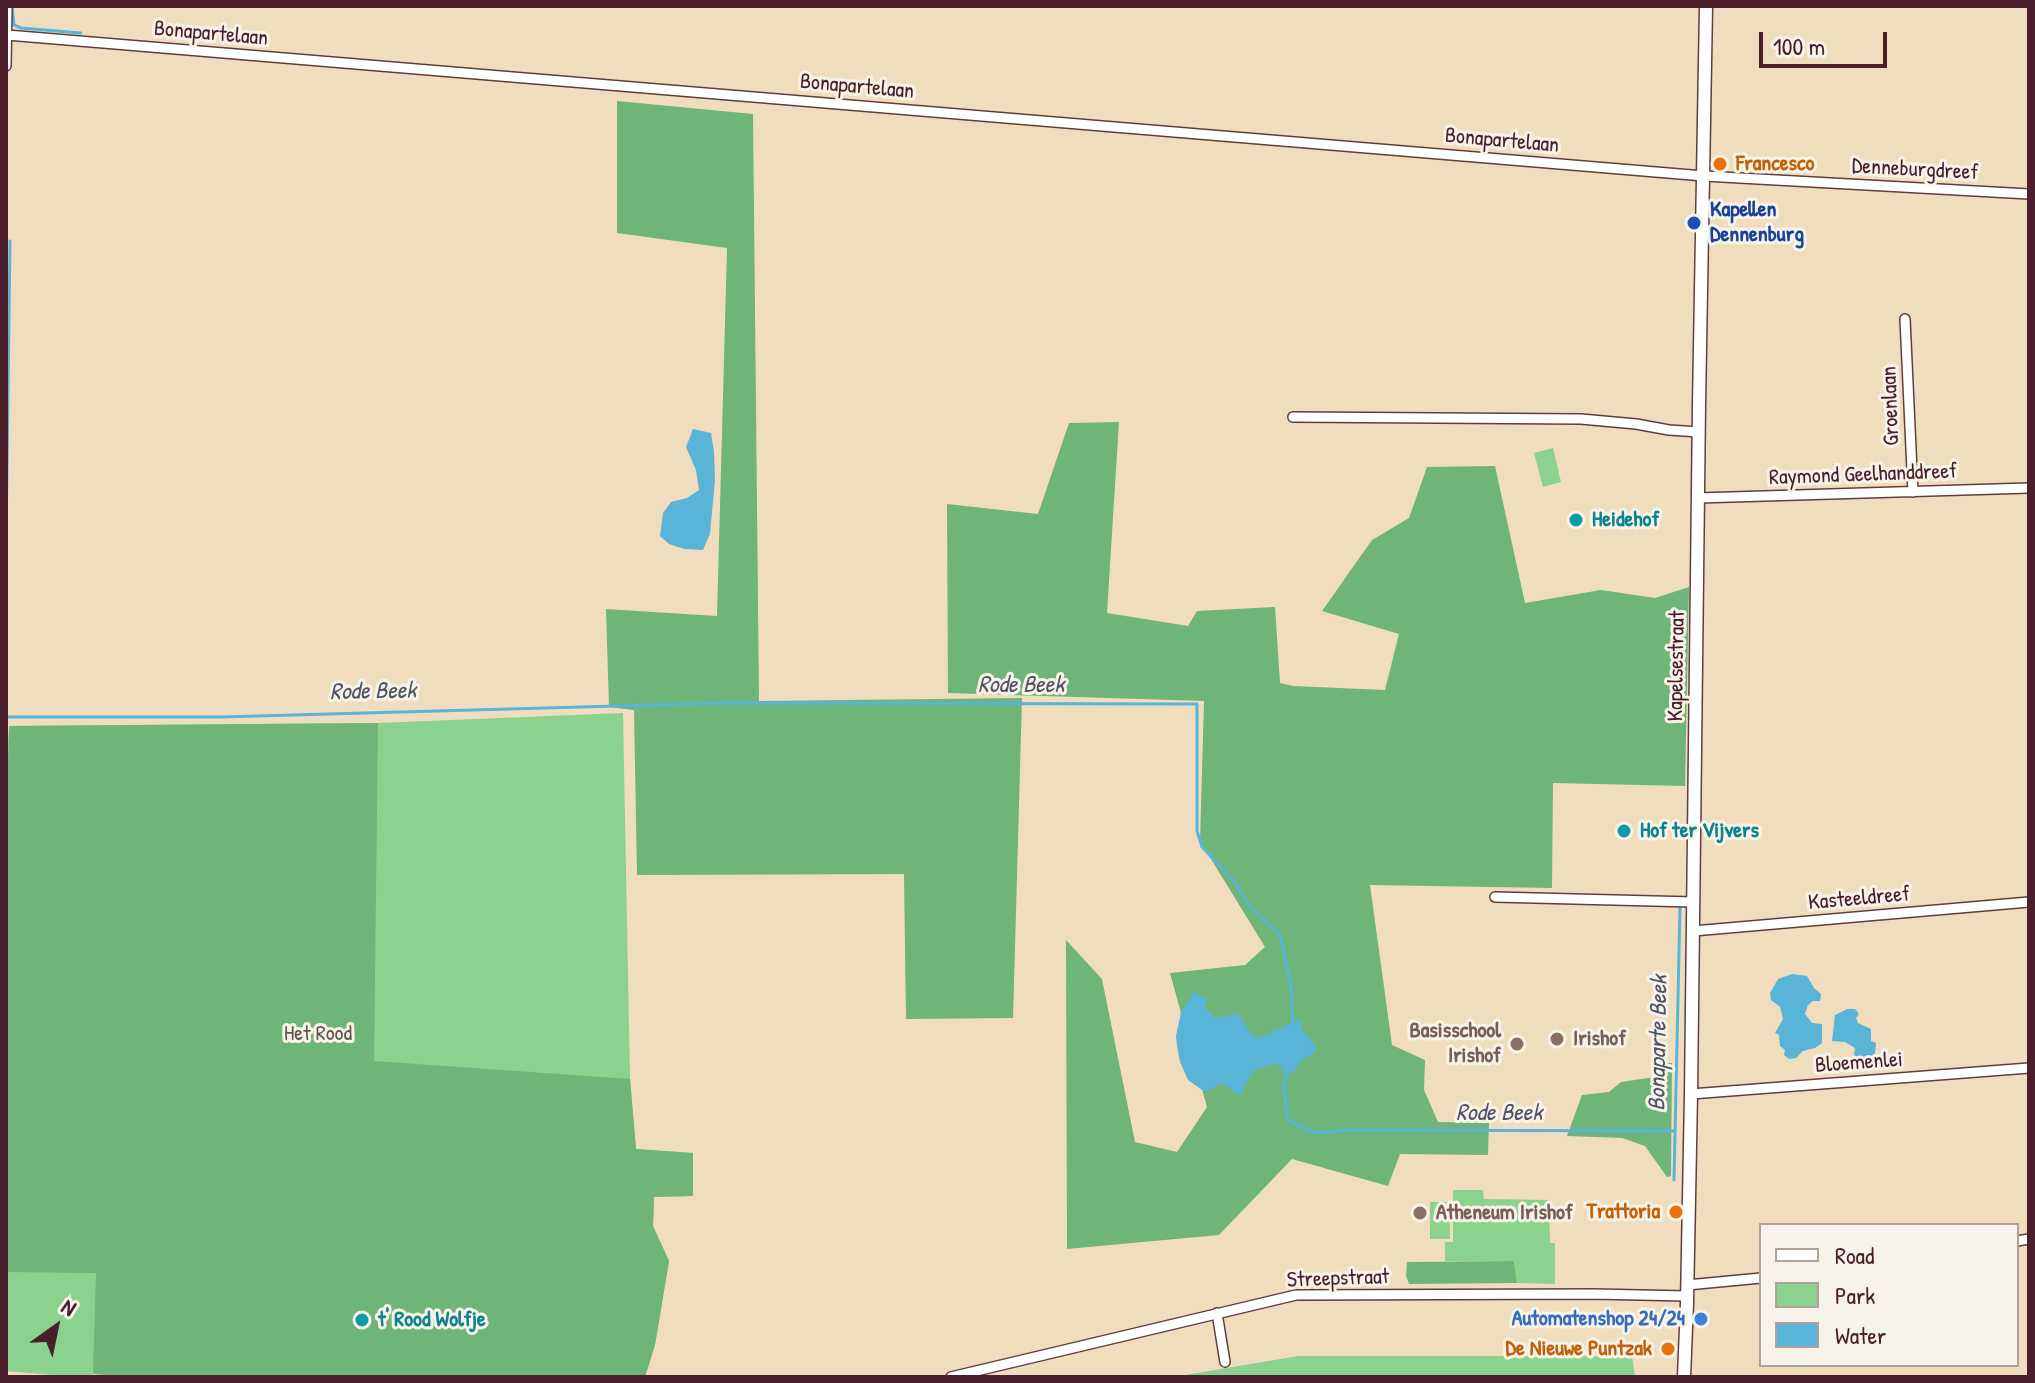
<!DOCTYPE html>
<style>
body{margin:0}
#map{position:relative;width:2035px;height:1383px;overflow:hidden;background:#f0ddbe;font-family:"Patrick Hand",sans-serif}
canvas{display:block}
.frame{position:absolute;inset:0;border:8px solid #4a1f2b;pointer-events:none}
.legend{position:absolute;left:1759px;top:1223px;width:260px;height:144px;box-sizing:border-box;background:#f7f3e8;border:2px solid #b29e9c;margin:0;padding:10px 14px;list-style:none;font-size:24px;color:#4a1f2b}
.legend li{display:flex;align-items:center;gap:16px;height:40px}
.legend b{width:40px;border:2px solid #b29e9c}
.north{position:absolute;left:16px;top:1287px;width:80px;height:80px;-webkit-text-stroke:6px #f7f3e8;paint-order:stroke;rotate:33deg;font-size:22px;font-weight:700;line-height:32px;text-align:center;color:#4a1f2b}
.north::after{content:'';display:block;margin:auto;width:28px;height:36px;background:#4a1f2b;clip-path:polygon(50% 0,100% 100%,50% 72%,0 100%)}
.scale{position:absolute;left:1759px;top:32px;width:128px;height:36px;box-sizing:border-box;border:4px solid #4a1f2b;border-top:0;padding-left:10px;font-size:24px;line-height:28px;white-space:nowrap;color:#4a1f2b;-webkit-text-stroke:6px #f7f3e8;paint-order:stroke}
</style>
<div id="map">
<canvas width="2035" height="1383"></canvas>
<div class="frame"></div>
<ul class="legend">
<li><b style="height:10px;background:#fff"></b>Road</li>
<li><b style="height:22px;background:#8ad28e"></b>Park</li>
<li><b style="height:22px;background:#5ab4d7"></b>Water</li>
</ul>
<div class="north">N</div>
<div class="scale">100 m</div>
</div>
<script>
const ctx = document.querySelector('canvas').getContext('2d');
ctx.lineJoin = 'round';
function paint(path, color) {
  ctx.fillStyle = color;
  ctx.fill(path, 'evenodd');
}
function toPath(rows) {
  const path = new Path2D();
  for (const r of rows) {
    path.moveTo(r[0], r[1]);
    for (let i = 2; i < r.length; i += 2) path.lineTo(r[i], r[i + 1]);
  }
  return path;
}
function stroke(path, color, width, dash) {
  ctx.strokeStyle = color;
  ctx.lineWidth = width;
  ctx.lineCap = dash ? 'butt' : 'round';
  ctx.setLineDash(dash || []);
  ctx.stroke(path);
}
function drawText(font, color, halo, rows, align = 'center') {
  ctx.font = font + ' "Patrick Hand",sans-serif';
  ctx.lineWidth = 6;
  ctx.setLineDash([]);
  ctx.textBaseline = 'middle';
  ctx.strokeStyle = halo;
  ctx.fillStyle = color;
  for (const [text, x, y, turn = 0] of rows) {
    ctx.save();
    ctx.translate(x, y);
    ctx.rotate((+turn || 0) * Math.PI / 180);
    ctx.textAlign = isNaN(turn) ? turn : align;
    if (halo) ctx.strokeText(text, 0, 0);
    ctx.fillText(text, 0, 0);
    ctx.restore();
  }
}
paint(toPath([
 [1553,448,1561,482,1543,487,1534,453],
 [623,713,630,1079,636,1149,693,1153,693,1196,654,1197,653,1226,669,1261,655,1345,645,1377,138,1377,93,1374,92,1377,74,1377,6,1371,6,832,9,726,378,723],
 [1453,1190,1483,1190,1484,1199,1549,1200,1550,1243,1555,1243,1555,1284,1517,1283,1514,1261,1445,1261,1445,1242,1453,1242],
 [1430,1202,1449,1202,1450,1239,1430,1239],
 [1298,1356,1632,1356,1635,1377,1173,1377]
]), '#8ad28e');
paint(toPath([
 [617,101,753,114,759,701,1022,698,1013,1018,906,1019,904,874,637,875,634,710,609,707,606,609,717,616,727,248,617,233],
 [1119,422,1107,613,1188,626,1197,611,1275,607,1280,683,1293,686,1385,690,1399,634,1322,611,1372,540,1409,518,1427,467,1495,466,1525,603,1601,590,1655,598,1689,587,1685,786,1553,783,1552,888,1370,885,1392,1045,1425,1060,1424,1090,1438,1122,1489,1123,1488,1155,1400,1154,1388,1186,1292,1159,1219,1235,1067,1249,1066,940,1102,979,1135,1142,1177,1152,1207,1107,1170,973,1245,965,1265,947,1200,841,1204,701,948,693,947,504,1038,514,1069,423],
 [378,723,374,1061,630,1079,636,1149,693,1153,693,1196,654,1197,653,1226,669,1261,655,1345,645,1377,138,1377,93,1374,96,1273,6,1272,6,832,9,726],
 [1662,1063,1672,1063,1671,1176,1667,1177,1645,1146,1622,1138,1567,1136,1582,1095,1609,1092,1621,1082,1655,1077],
 [1514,1261,1517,1283,1409,1284,1406,1276,1407,1262]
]), '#6fb479');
paint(toPath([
 [693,429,711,433,714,452,715,480,710,534,703,550,684,549,669,544,660,536,663,513,671,502,687,498,699,490,696,470,686,447],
 [1792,974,1807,976,1814,988,1821,994,1820,1001,1813,1001,1808,1005,1805,1014,1812,1023,1822,1024,1822,1043,1815,1048,1803,1051,1796,1058,1789,1059,1784,1055,1785,1050,1780,1046,1779,1035,1775,1033,1783,1019,1780,1007,1771,1000,1770,993,1778,979],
 [1194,992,1208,999,1205,1007,1214,1017,1226,1017,1238,1013,1250,1033,1258,1038,1289,1024,1301,1020,1302,1030,1310,1038,1317,1049,1312,1055,1301,1060,1294,1072,1286,1076,1280,1065,1271,1064,1263,1068,1253,1070,1241,1095,1230,1089,1223,1083,1205,1092,1188,1080,1180,1062,1177,1046,1176,1036,1181,1012],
 [1847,1009,1855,1009,1859,1014,1856,1018,1858,1023,1871,1029,1871,1041,1876,1043,1875,1053,1871,1058,1861,1059,1858,1061,1854,1054,1855,1048,1845,1042,1832,1041,1835,1015]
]), '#5ab4d7');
stroke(toPath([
 [12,6,14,25,21,28,81,33],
 [6,542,10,241],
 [6,717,221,717,725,703,1197,704,1197,831,1202,847,1234,881,1249,906,1280,934,1291,987,1293,1024],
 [1286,1075,1284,1088,1288,1121,1316,1133,1347,1130,1675,1131],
 [1674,1180,1680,907]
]), '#5ab4d7', 3);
const minor = toPath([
 [7,35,1704,176,2029,194],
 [6,66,7,6],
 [1905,319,1913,492],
 [1293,417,1581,419,1636,424,1669,430,1699,432],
 [1698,498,2029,488],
 [1495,897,1693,902],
 [1693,931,2029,902],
 [1691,1094,2029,1068],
 [2017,1241,2029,1239],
 [1687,1285,1761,1278],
 [1217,1313,1225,1362],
 [951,1377,1296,1295,1594,1294,1687,1296]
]);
const major = toPath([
 [1684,1377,1687,1303,1691,1094,1699,404,1706,6]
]);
stroke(minor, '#633c41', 12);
stroke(major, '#633c41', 15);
stroke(minor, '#fff', 9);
stroke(major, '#fff', 12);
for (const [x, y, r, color] of [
 [1720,164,8,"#e8710a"],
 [1694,223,8,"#1a4fb4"],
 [1576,520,8,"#0f9aa8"],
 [1624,831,8,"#0f9aa8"],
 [1557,1039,8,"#8d6e63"],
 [1517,1044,8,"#8d6e63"],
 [1676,1212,8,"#e8710a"],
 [1420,1213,8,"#8d6e63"],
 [1701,1319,8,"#3f7fe0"],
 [362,1320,8,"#0f9aa8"],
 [1668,1349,8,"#e8710a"]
]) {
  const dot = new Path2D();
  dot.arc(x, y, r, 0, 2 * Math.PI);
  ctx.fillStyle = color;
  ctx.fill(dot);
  stroke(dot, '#f7f3e8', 3);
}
drawText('22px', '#4a1f2b', '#f7f3e8', [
 ["Bonapartelaan",211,34,5],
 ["Bonapartelaan",857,87,5],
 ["Bonapartelaan",1502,141,5],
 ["Denneburgdreef",1915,170,3],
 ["Groenlaan",1891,406,-92],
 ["Raymond Geelhanddreef",1863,475,-2],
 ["Kapelsestraat",1677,666,-89],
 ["Kasteeldreef",1859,899,-5],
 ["Bloemenlei",1859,1063,-4],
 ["Streepstraat",1338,1279,-2]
]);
drawText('bold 22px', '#c56008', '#f7f3e8', [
 ["Francesco",1736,164,"left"],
 ["Trattoria",1660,1212],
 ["De Nieuwe Puntzak",1652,1349]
], 'right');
drawText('bold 22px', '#164399', '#f7f3e8', [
 ["Kapellen",1710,210],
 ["Dennenburg",1710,235]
], 'left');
drawText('bold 22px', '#0d838f', '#f7f3e8', [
 ["Heidehof",1592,520],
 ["Hof ter Vijvers",1640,831],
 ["t' Rood Wolfje",378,1320]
], 'left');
drawText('bold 22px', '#785e54', '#f7f3e8', [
 ["Basisschool",1501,1031,"right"],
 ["Irishof",1501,1056,"right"],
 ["Irishof",1573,1039],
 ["Atheneum Irishof",1436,1213]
], 'left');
drawText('22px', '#5d5549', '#f7f3e8', [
 ["Het Rood",318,1034]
]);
drawText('bold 22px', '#366cbe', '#f7f3e8', [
 ["Automatenshop 24/24",1685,1319]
], 'right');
drawText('italic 24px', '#505367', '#f7f3e8', [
 ["Rode Beek",1021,686],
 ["Rode Beek",373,692,-1],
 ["Bonaparte Beek",1659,1043,-89],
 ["Rode Beek",1499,1114]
]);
</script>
